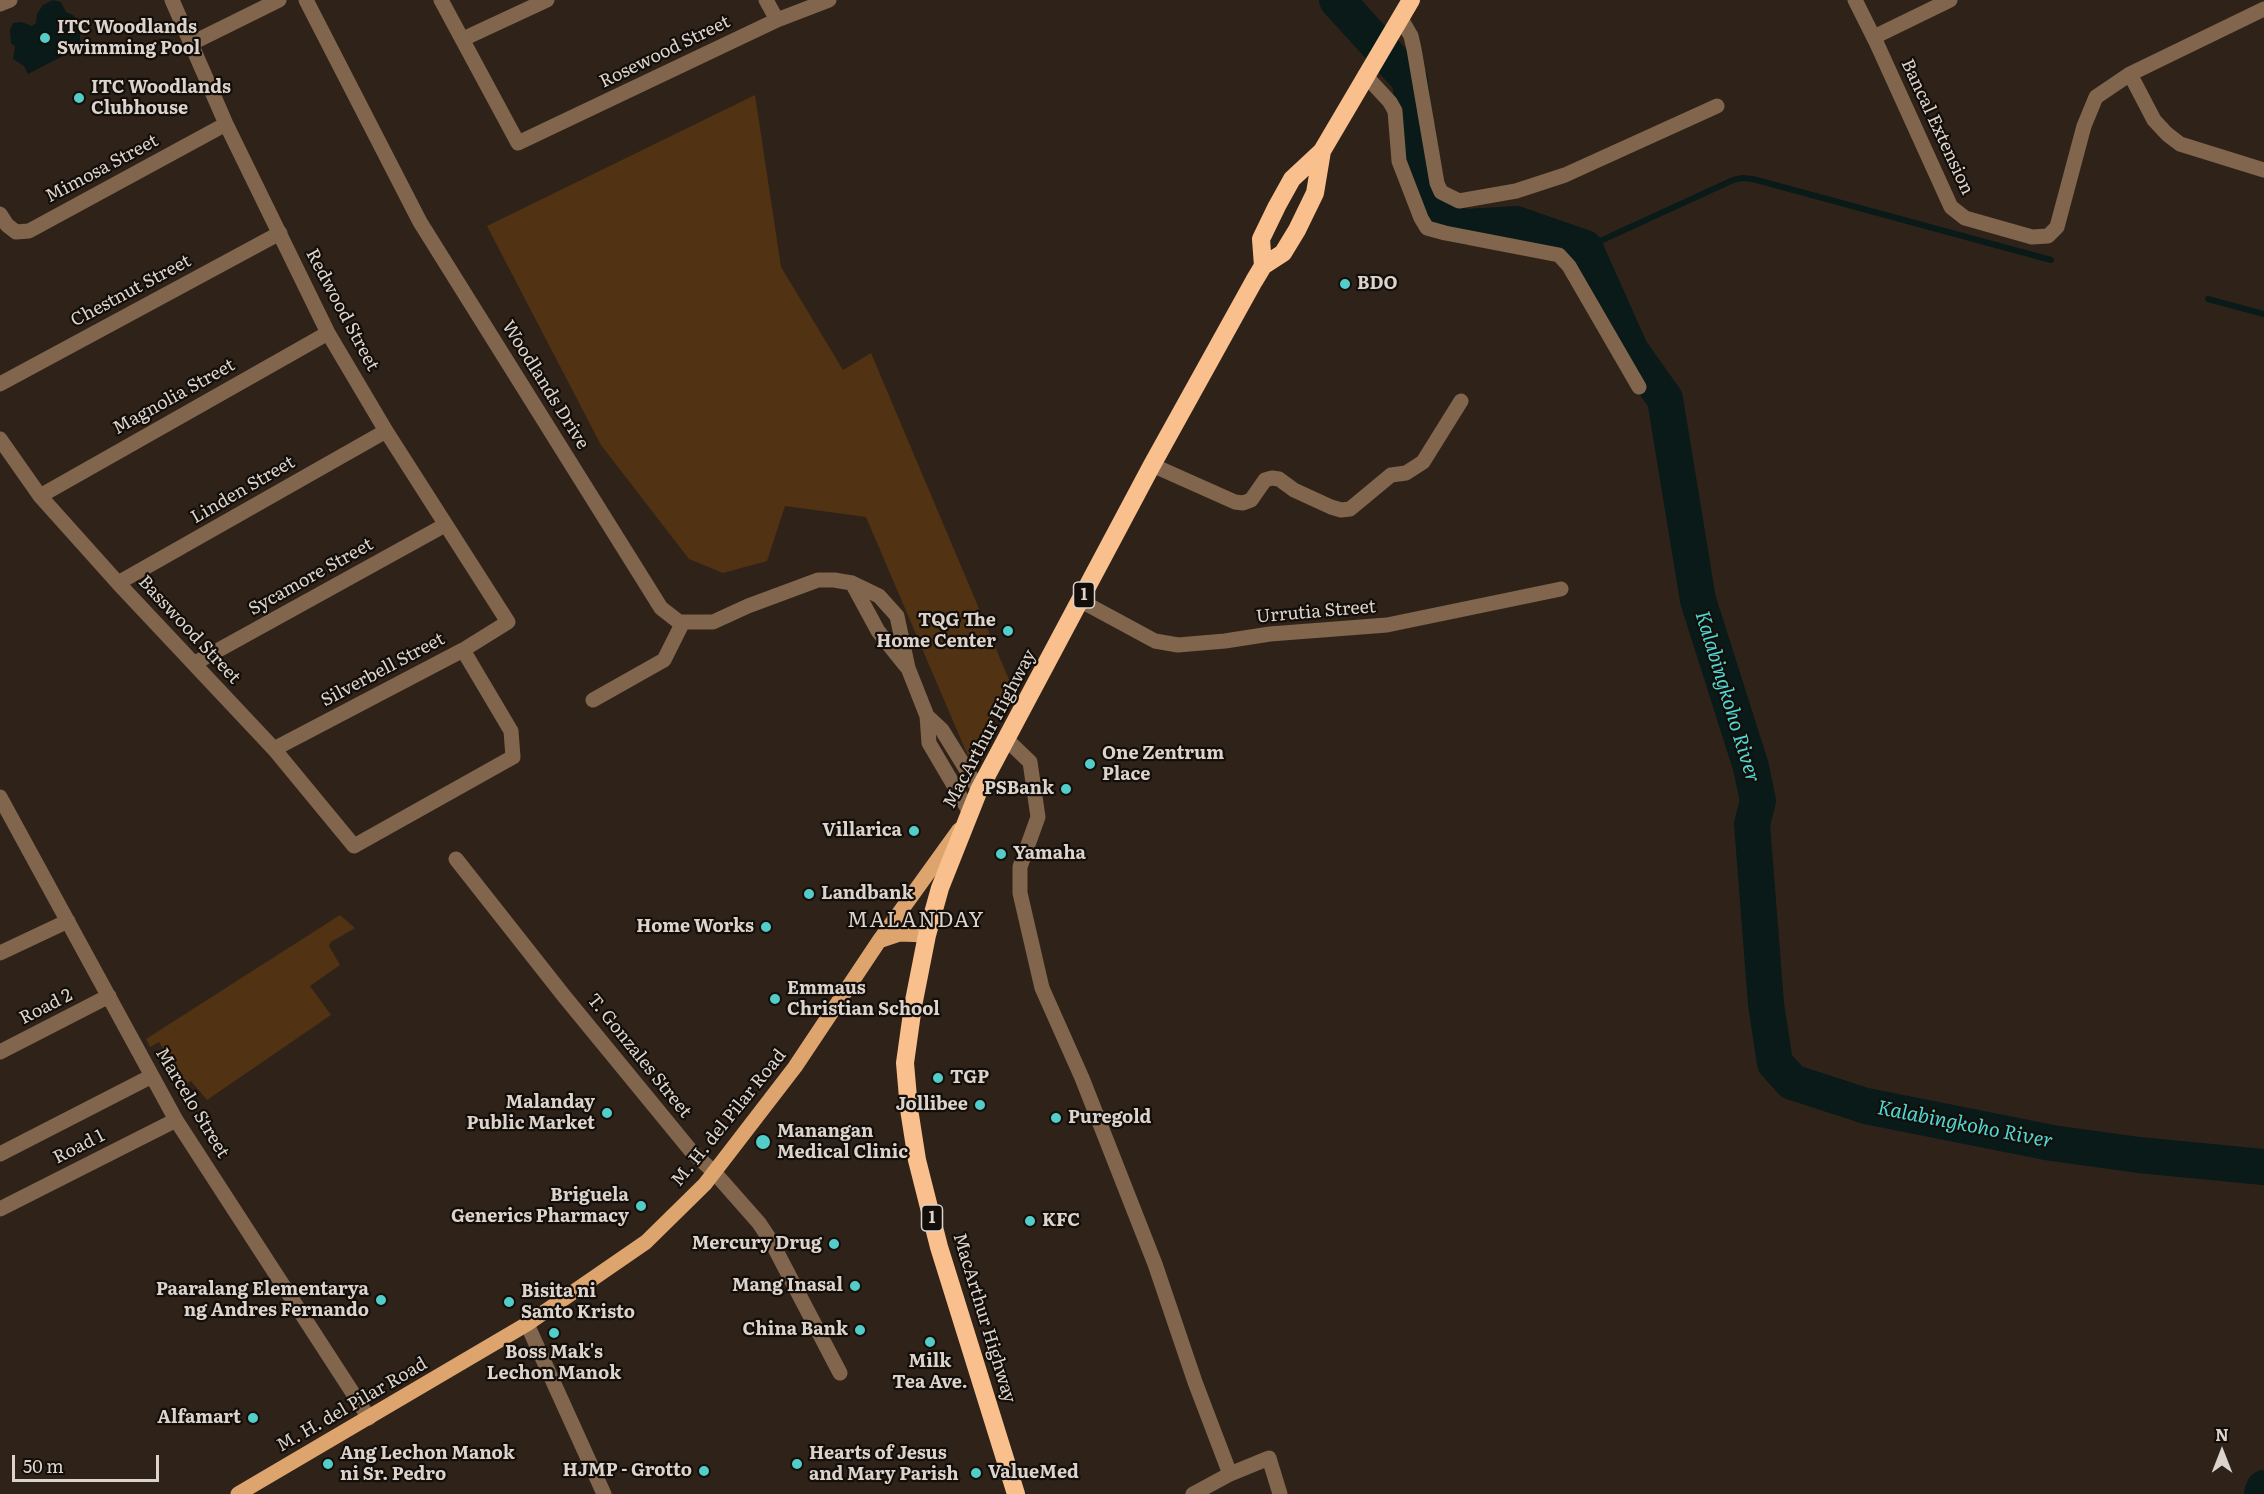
<!DOCTYPE html>
<style>
body{margin:0}
#map{position:relative;width:2264px;height:1494px;overflow:hidden;background:#2f2319;font-family:Literata,serif}
canvas{display:block}
.north{position:absolute;left:2192px;top:1422px;width:60px;height:60px;-webkit-text-stroke:4px #130e09;paint-order:stroke;rotate:0deg;font-size:16px;font-weight:700;line-height:24px;text-align:center;color:#dbd3cc}
.north::after{content:'';display:block;margin:auto;width:21px;height:27px;background:#dbd3cc;clip-path:polygon(50% 0,100% 100%,50% 72%,0 100%)}
.scale{position:absolute;left:12px;top:1455px;width:147px;height:27px;box-sizing:border-box;border:3px solid #dbd3cc;border-top:0;padding-left:8px;font-size:18px;line-height:21px;white-space:nowrap;color:#dbd3cc;-webkit-text-stroke:4px #130e09;paint-order:stroke}
</style>
<div id="map">
<canvas width="2264" height="1494"></canvas>
<div class="north">N</div>
<div class="scale">50 m</div>
</div>
<script>
const ctx = document.querySelector('canvas').getContext('2d');
ctx.lineJoin = 'round';
function paint(path, color) {
  ctx.fillStyle = color;
  ctx.fill(path, 'evenodd');
}
function toPath(rows) {
  const path = new Path2D();
  for (const r of rows) {
    path.moveTo(r[0], r[1]);
    for (let i = 2; i < r.length; i += 2) path.lineTo(r[i], r[i + 1]);
  }
  return path;
}
function stroke(path, color, width, dash) {
  ctx.strokeStyle = color;
  ctx.lineWidth = width;
  ctx.lineCap = dash ? 'butt' : 'round';
  ctx.setLineDash(dash || []);
  ctx.stroke(path);
}
function drawText(font, color, halo, rows, align = 'center') {
  ctx.font = font + ' Literata,serif';
  ctx.lineWidth = 4.5;
  ctx.setLineDash([]);
  ctx.textBaseline = 'middle';
  ctx.strokeStyle = halo;
  ctx.fillStyle = color;
  for (const [text, x, y, turn = 0] of rows) {
    ctx.save();
    ctx.translate(x, y);
    ctx.rotate((+turn || 0) * Math.PI / 180);
    ctx.textAlign = isNaN(turn) ? turn : align;
    if (halo) ctx.strokeText(text, 0, 0);
    ctx.fillText(text, 0, 0);
    ctx.restore();
  }
}
paint(toPath([
 [755,95,781,267,843,370,871,353,1010,682,968,756,866,517,785,506,767,561,723,573,689,559,601,445,487,226],
 [340,915,355,928,331,942,329,946,340,965,310,986,331,1015,207,1100,191,1081,185,1084,159,1042,150,1047,146,1039]
]), '#513213');
paint(toPath([
 [53,0,61,2,66,12,73,15,80,25,80,39,84,45,28,74,24,66,13,59,15,46,11,43,10,30,13,23,22,22,32,26,36,23,37,14,43,5]
]), '#091a19');
stroke(toPath([
 [1585,248,1733,180,1742,178,1753,179,2051,260],
 [2208,299,2264,314]
]), '#091a19', 6);
stroke(toPath([
 [1337,0,1410,80,1419,161,1434,206,1444,222,1467,227,1516,224,1585,248,1631,351,1665,399,1698,600,1751,767,1758,801,1752,824,1766,1004,1775,1063,1792,1082,1866,1106,2052,1143,2139,1155,2264,1167],
 [2262,1494,2264,1488]
]), '#091a19', 36);
stroke(toPath([
 [172,0,226,124,328,333,386,431,508,622,463,650,274,749],
 [306,0,420,222,661,608,679,622,713,622,748,606,818,580,834,580,852,583,879,596,897,616,908,668,927,716,929,743,969,811],
 [441,0,518,143,777,20,829,0],
 [766,0,777,20],
 [1855,0,1877,44,1951,207,1965,218,2032,237,2048,236,2057,227,2084,126,2096,97,2130,74,2264,9],
 [0,4,10,0],
 [1400,17,1411,36,1414,49,1437,183,1441,192,1459,201,1516,191,1565,175,1717,106],
 [1874,37,1950,0],
 [463,39,547,0],
 [192,43,279,0],
 [2130,74,2154,120,2167,134,2180,144,2264,170],
 [1365,75,1390,102,1395,111,1399,161,1421,218,1427,228,1445,233,1559,255,1569,266,1639,387],
 [0,214,7,225,16,232,29,231,226,124],
 [0,384,280,233],
 [0,439,40,496,118,583,274,749,354,846,513,757,511,731,463,650],
 [1152,465,1235,502,1243,503,1251,500,1265,480,1272,478,1279,479,1294,490,1331,507,1341,510,1350,509,1391,475,1406,473,1423,462,1461,401],
 [40,496,328,333],
 [118,583,386,431],
 [852,583,878,631,906,666],
 [1081,601,1155,641,1178,645,1225,641,1270,634,1387,625,1561,589],
 [195,663,445,525],
 [593,700,664,660,683,622],
 [927,716,942,730,979,790],
 [1006,739,1030,762,1038,817,1020,867,1020,893,1042,988,1082,1078,1155,1264,1195,1382,1230,1474],
 [0,797,176,1120,369,1418],
 [456,859,564,996,692,1152,714,1172,759,1223,771,1241,840,1373],
 [0,953,68,921],
 [0,1052,109,996],
 [0,1154,152,1076],
 [0,1209,176,1120],
 [527,1324,604,1494],
 [1193,1494,1230,1474,1269,1458,1280,1494]
]), '#81654c', 15);
stroke(toPath([
 [879,941,900,934,927,935],
 [238,1494,527,1324,646,1242,705,1184,795,1067,879,941,959,830]
]), '#dea46e', 15);
stroke(toPath([
 [1263,266,1261,239,1277,206,1292,179,1322,151,1411,0],
 [1016,1494,939,1247,917,1160,909,1109,905,1063,913,1006,927,935,940,888,979,790,1152,465,1254,281,1263,266,1283,253,1297,230,1315,193,1322,151]
]), '#f9c08e', 18);
for (const [x, y, r, color] of [
 [45,38,6,"#53cdca"],
 [79,98,6,"#53cdca"],
 [1345,284,6,"#53cdca"],
 [1008,631,6,"#53cdca"],
 [1090,764,6,"#53cdca"],
 [1066,789,6,"#53cdca"],
 [914,831,6,"#53cdca"],
 [1001,854,6,"#53cdca"],
 [809,894,6,"#53cdca"],
 [766,927,6,"#53cdca"],
 [775,999,6,"#53cdca"],
 [938,1078,6,"#53cdca"],
 [980,1105,6,"#53cdca"],
 [607,1113,6,"#53cdca"],
 [1056,1118,6,"#53cdca"],
 [763,1142,8,"#53cdca"],
 [641,1206,6,"#53cdca"],
 [1030,1221,6,"#53cdca"],
 [834,1244,6,"#53cdca"],
 [855,1286,6,"#53cdca"],
 [381,1300,6,"#53cdca"],
 [509,1302,6,"#53cdca"],
 [860,1330,6,"#53cdca"],
 [554,1333,6,"#53cdca"],
 [930,1342,6,"#53cdca"],
 [253,1418,6,"#53cdca"],
 [328,1464,6,"#53cdca"],
 [797,1464,6,"#53cdca"],
 [704,1471,6,"#53cdca"],
 [976,1473,6,"#53cdca"]
]) {
  const dot = new Path2D();
  dot.arc(x, y, r, 0, 2 * Math.PI);
  ctx.fillStyle = color;
  ctx.fill(dot);
  stroke(dot, '#130e09', 2);
}
for (const [x, y, w] of [
 [1084,595,21],
 [932,1218,21]
]) {
  const box = new Path2D();
  box.roundRect(x - w / 2, y - 13, w, 26, 4.5);
  ctx.fillStyle = '#130e09';
  ctx.fill(box);
  stroke(box, '#dbd3cc', 1.5);
}
drawText('bold 16px', '#dbd3cc', null, [
 ["1",1084,595],
 ["1",932,1218]
]);
drawText('bold 18px', '#dbd3cc', '#130e09', [
 ["ITC Woodlands",57,28],
 ["Swimming Pool",57,49],
 ["ITC Woodlands",91,88],
 ["Clubhouse",91,109],
 ["BDO",1357,284],
 ["TQG The",996,621,"right"],
 ["Home Center",996,642,"right"],
 ["One Zentrum",1102,754],
 ["Place",1102,775],
 ["PSBank",1054,789,"right"],
 ["Villarica",902,831,"right"],
 ["Yamaha",1013,854],
 ["Landbank",821,894],
 ["Home Works",754,927,"right"],
 ["Emmaus",787,989],
 ["Christian School",787,1010],
 ["TGP",950,1078],
 ["Malanday",595,1103,"right"],
 ["Public Market",595,1124,"right"],
 ["Jollibee",968,1105,"right"],
 ["Puregold",1068,1118],
 ["Manangan",777,1132],
 ["Medical Clinic",777,1153],
 ["Briguela",629,1196,"right"],
 ["Generics Pharmacy",629,1217,"right"],
 ["KFC",1042,1221],
 ["Mercury Drug",822,1244,"right"],
 ["Mang Inasal",843,1286,"right"],
 ["Paaralang Elementarya",369,1290,"right"],
 ["ng Andres Fernando",369,1311,"right"],
 ["Bisita ni",521,1292],
 ["Santo Kristo",521,1313],
 ["China Bank",848,1330,"right"],
 ["Boss Mak's",554,1353,"center"],
 ["Lechon Manok",554,1374,"center"],
 ["Milk",930,1362,"center"],
 ["Tea Ave.",930,1383,"center"],
 ["Alfamart",241,1418,"right"],
 ["Ang Lechon Manok",340,1454],
 ["ni Sr. Pedro",340,1475],
 ["Hearts of Jesus",809,1454],
 ["and Mary Parish",809,1475],
 ["HJMP - Grotto",692,1471,"right"],
 ["ValueMed",988,1473]
], 'left');
drawText('18px', '#dbd3cc', '#130e09', [
 ["Rosewood Street",665,52,-26],
 ["Bancal Extension",1937,127,65],
 ["Mimosa Street",102,169,-28],
 ["Chestnut Street",131,291,-28],
 ["Redwood Street",342,310,62],
 ["Woodlands Drive",545,385,58],
 ["Magnolia Street",174,397,-29],
 ["Linden Street",243,490,-30],
 ["Sycamore Street",311,577,-29],
 ["Urrutia Street",1316,612,-5],
 ["Basswood Street",189,630,47],
 ["Silverbell Street",383,670,-28],
 ["MacArthur Highway",990,729,-62],
 ["Road 2",46,1007,-27],
 ["T. Gonzales Street",639,1056,51],
 ["Marcelo Street",192,1103,59],
 ["M. H. del Pilar Road",729,1118,-51],
 ["Road 1",79,1147,-27],
 ["MacArthur Highway",984,1318,73],
 ["M. H. del Pilar Road",352,1405,-30]
]);
drawText('italic 20px', '#50d8d5', '#130e09', [
 ["Kalabingkoho River",1727,697,73],
 ["Kalabingkoho River",1965,1125,11]
]);
ctx.letterSpacing = '1.5px';
drawText('21px', '#dbd3cc', '#130e09', [
 ["MALANDAY",916,921]
]);
ctx.letterSpacing = '0px';
</script>
